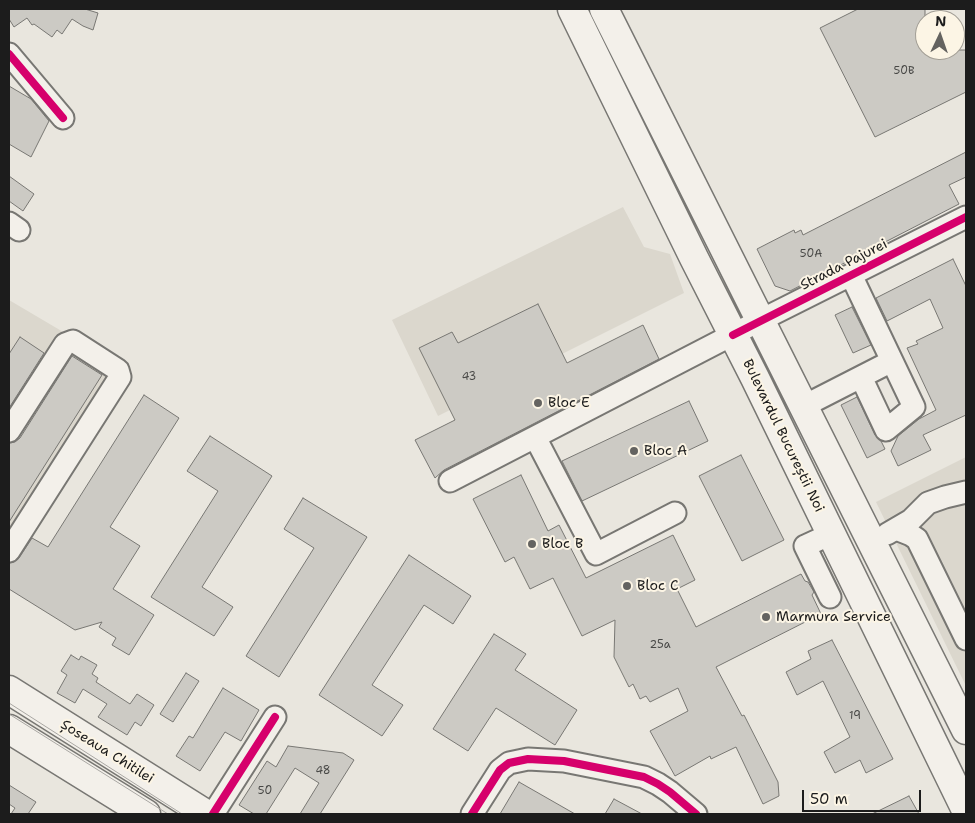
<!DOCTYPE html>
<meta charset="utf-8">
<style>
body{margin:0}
#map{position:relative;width:975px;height:823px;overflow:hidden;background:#e9e6de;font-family:"Shantell Sans",sans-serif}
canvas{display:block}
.frame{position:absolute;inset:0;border:10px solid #1c1c1c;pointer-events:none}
.north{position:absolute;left:915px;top:10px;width:50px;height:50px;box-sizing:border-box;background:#fcf5e5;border:1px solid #a29e95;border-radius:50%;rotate:3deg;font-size:14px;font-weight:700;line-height:20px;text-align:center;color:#1c1c1c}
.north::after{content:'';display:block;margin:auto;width:18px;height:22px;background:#646360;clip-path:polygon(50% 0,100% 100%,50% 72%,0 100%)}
.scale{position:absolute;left:802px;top:790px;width:119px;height:22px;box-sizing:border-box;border:2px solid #1c1c1c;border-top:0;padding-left:6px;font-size:15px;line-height:18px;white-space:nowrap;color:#1c1c1c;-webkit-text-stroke:4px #fcf5e5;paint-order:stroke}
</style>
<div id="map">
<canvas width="975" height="823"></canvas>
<div class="frame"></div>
<div class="north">N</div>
<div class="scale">50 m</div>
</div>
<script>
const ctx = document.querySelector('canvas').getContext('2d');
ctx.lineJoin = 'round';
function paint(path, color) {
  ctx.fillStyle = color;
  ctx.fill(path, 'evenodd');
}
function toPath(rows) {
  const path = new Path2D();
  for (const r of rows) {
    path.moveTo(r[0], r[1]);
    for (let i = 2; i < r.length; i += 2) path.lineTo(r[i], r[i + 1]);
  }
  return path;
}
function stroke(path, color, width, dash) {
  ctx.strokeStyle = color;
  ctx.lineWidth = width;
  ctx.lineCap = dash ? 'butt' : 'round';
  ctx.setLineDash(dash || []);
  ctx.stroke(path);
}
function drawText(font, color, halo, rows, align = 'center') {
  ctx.font = font + ' "Shantell Sans",sans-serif';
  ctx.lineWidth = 4;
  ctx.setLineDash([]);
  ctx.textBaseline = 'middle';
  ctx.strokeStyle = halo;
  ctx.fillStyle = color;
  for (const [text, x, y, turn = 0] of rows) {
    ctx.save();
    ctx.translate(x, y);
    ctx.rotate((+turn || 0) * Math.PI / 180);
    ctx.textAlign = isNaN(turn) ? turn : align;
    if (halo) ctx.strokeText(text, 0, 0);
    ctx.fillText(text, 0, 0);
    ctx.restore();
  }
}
paint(toPath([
 [623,207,644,247,670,254,684,293,438,416,392,320],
 [9,300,131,372,9,566],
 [966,457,966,686,876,502]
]), '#dbd7cd');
const building = toPath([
 [9,9,85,9,98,13,93,30,83,26,72,19,62,34,57,30,52,37,34,24,32,25,27,18,14,27,9,19,9,9],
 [858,9,925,9,925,50,966,50,966,92,875,137,820,28,858,9],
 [9,86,31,99,49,121,31,157,9,144,9,86],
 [966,152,966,177,949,185,959,204,790,291,775,286,757,249,794,230,795,233,801,230,803,235,966,152],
 [9,176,34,194,23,211,9,201,9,176],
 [953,259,966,286,966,415,923,435,931,450,898,466,891,451,898,436,919,419,936,410,907,348,918,344,916,341,943,328,930,299,887,321,876,298,953,259],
 [538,304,567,363,643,325,659,359,444,470,435,478,415,440,455,420,419,348,452,332,458,343,538,304],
 [852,307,871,345,853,353,835,315,852,307],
 [20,337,44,353,9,408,9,354,20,337],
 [72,356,102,375,9,522,9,443,15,442,20,438,72,356],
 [144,395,179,418,110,527,140,546,113,589,154,615,129,655,112,645,116,638,99,627,102,622,75,630,9,589,9,563,14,562,19,558,32,538,48,547,144,395],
 [857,397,875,435,881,441,885,449,867,458,841,405,857,397],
 [689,401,708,441,582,501,562,461,689,401],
 [210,436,272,476,202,587,233,607,214,636,151,597,218,491,187,471,210,436],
 [741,455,784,540,742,561,699,476,741,455],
 [521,475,548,531,559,525,586,578,673,535,695,580,677,589,696,627,801,574,805,581,808,582,814,592,812,595,821,614,716,667,742,716,744,715,778,782,779,796,763,804,736,747,711,759,710,756,675,776,650,731,688,711,678,688,650,702,646,696,640,699,633,684,629,687,614,657,615,620,582,636,553,578,530,589,514,557,505,562,473,499,521,475],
 [303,498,367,537,279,677,246,656,314,548,284,529,303,498],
 [409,555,471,596,453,624,424,605,372,685,403,705,382,736,319,695,409,555],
 [494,634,526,654,515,670,577,710,555,745,496,708,468,751,433,729,494,634],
 [832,640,893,759,866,773,860,760,835,773,824,752,850,737,823,681,797,695,786,672,811,659,808,651,832,640],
 [71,655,79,660,81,656,97,665,92,674,98,678,96,682,130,704,137,694,154,705,141,726,135,722,127,735,98,717,107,704,83,689,75,703,57,693,67,675,61,671,71,655],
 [186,673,199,681,173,722,160,714,186,673],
 [223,688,259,710,241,741,225,732,200,771,176,756,189,736,193,738,223,688],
 [288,746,343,753,354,760,320,814,300,814,319,783,295,768,266,814,254,814,239,805,267,761,276,767,288,746],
 [519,782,575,814,500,814,519,782],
 [9,785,36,802,28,814,11,814,15,808,9,804,9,785],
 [909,796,919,814,872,814,909,796],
 [614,799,642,814,605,814,614,799]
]);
paint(building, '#cccac4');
stroke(building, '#787773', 1);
const minor = toPath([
 [9,54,63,118],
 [9,223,19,230],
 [851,275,914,407,886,430,861,377],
 [804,406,892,361],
 [9,431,65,344,73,341,118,370,120,377,9,551],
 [535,437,596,554,675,513],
 [450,481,761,320,966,217],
 [896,529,911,535,917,539,966,639],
 [887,534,911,520,928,503,945,497,966,492],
 [830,597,805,546,831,534],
 [213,814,275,717],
 [472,814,500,770,509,763,528,759,564,761,644,777,658,784,670,792,696,814]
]);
const major = toPath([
 [572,9,694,258,755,378,966,810],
 [604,9,966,730],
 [9,690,206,814],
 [9,729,146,814]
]);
stroke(minor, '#787773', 25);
stroke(major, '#787773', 31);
stroke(minor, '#f3f0ea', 21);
stroke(major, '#f3f0ea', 28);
stroke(toPath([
 [9,703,182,814],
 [9,714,168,814]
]), '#a9a7a3', 1);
stroke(toPath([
 [9,54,63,118],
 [733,335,966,217],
 [213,814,275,717],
 [472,814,500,770,509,763,528,759,564,761,644,777,658,784,670,792,696,814]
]), '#d6006c', 8);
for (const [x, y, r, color] of [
 [538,403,5,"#646360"],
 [634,451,5,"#646360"],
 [532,544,5,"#646360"],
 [627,586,5,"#646360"],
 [766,617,5,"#646360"]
]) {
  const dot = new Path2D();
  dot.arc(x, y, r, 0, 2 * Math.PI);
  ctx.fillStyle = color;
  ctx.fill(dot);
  stroke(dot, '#fcf5e5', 2);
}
drawText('11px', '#484846', null, [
 ["50B",904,71],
 ["50A",811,254],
 ["43",469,377],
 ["25a",660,645],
 ["19",855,716],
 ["48",323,771],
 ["50",265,791]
]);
drawText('14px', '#1c1c1c', '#fcf5e5', [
 ["Strada Pajurei",844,265,-27],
 ["Bulevardul Bucureștii Noi",783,436,64],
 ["Șoseaua Chitilei",107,752,32]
]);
drawText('14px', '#1c1c1c', '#fcf5e5', [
 ["Bloc E",548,403],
 ["Bloc A",644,451],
 ["Bloc B",542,544],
 ["Bloc C",637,586],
 ["Marmura Service",776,617]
], 'left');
</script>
